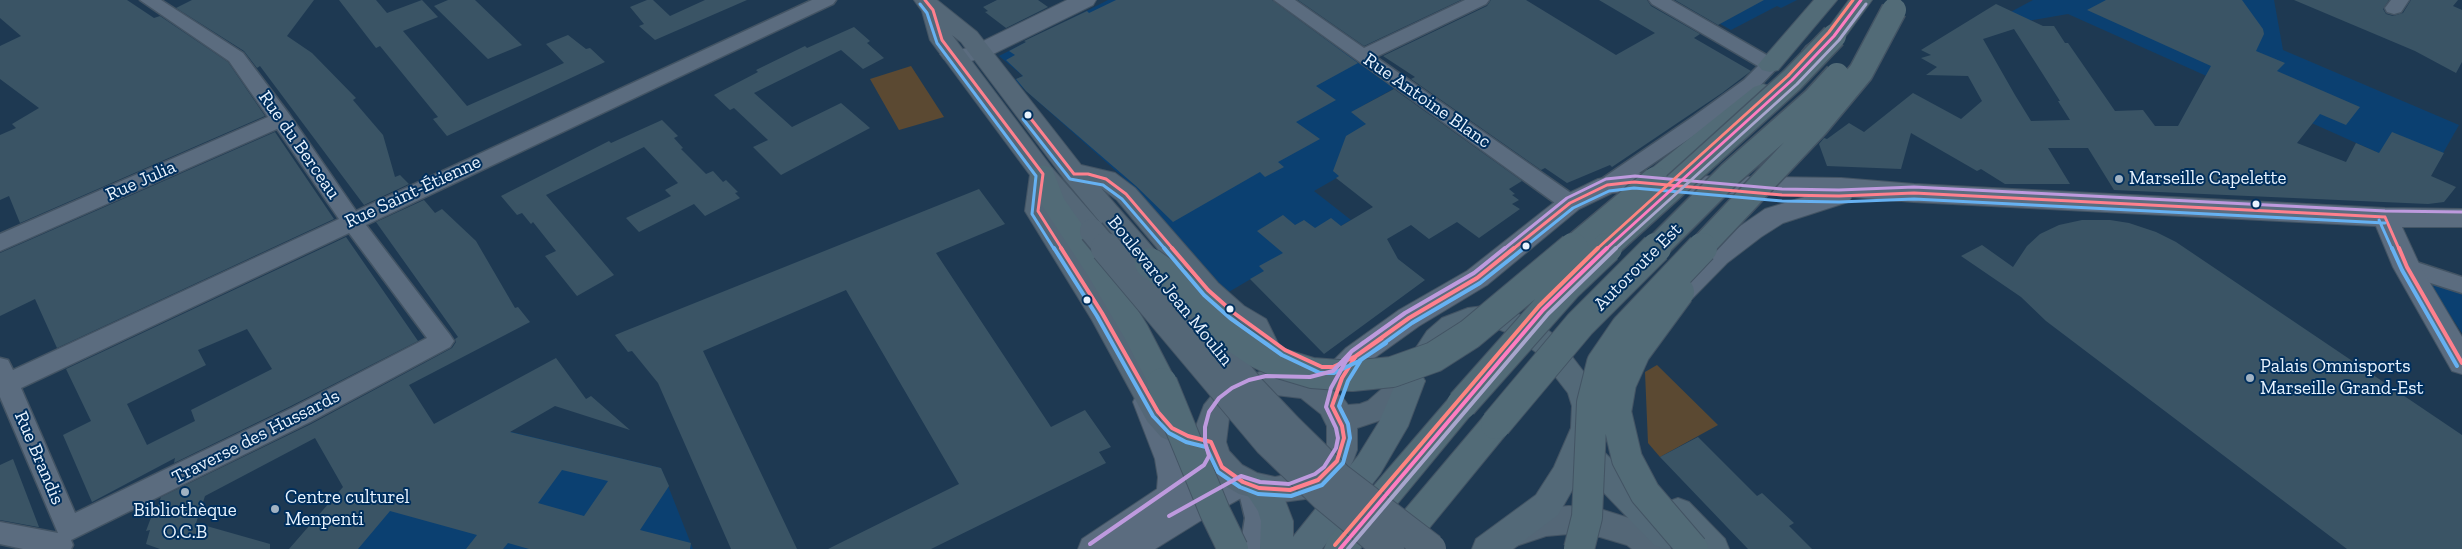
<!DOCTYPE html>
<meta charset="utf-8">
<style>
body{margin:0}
canvas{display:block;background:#1e3952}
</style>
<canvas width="2462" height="549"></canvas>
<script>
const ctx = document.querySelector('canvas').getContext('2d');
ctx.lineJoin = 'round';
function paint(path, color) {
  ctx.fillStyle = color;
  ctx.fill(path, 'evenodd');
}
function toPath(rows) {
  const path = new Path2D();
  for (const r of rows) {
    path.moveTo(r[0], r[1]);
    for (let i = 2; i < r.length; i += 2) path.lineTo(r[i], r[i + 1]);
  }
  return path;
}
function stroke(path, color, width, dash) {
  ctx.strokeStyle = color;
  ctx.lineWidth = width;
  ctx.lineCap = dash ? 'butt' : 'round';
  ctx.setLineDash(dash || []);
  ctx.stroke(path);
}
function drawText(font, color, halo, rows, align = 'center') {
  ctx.font = font + ' "Zilla Slab",serif';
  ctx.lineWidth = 4;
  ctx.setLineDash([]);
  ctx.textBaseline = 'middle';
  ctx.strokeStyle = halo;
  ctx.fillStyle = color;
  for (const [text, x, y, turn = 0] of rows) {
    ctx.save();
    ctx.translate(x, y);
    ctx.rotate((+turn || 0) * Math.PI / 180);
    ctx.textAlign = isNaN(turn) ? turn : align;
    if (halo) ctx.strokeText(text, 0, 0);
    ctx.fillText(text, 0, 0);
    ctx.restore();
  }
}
paint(toPath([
 [1108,0,1269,0,1395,88,1364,105,1387,149,1314,191,1351,220,1227,293,1135,188,1014,80,1023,76,999,56],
 [1678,0,1797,0,1781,8,1777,6,1731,30],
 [2033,0,2274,0,2283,50,2459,125,2430,176,2068,14,2010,24,1992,22],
 [2426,279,2462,292,2462,333],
 [491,427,661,468,693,549,319,549]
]), '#0b4071');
paint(toPath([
 [911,66,944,117,899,130,870,79],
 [1657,365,1718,425,1660,457,1648,443,1645,372]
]), '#5b4932');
paint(toPath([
 [0,0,127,0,154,18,160,16,228,62,265,116,20,223,9,196,0,200,0,135,16,128,12,124,39,108,0,79,0,46,21,36,0,18],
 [192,0,314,0,287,36,312,53,356,98,353,100,383,135,395,177,400,175,409,184,364,205,260,66,257,68,244,51,176,8],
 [339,0,376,0,387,13,422,0,438,17,403,31,467,106,564,63,546,44,568,35,586,49,590,48,605,62,447,136,433,119,438,117,380,46,376,48],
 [448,0,475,0,522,45,488,59,434,6],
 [647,0,653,0,670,16,705,0,747,0,655,40,639,26,644,24,630,7],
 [997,0,1038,0,1048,7,1006,28,985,12,988,11,983,7],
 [1116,0,1272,0,1358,63,1316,86,1336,100,1296,122,1320,139,1278,162,1284,167,1265,177,1260,172,1173,222,1136,186,1026,91,1016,79,1023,76,1006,60,1015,55,1009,51,1026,42,1024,41,1087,11,1089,13],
 [1298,0,1461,0,1364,46],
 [1491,0,1526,0,1616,55,1655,33,1599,0,1647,0,1651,6,1700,34,1694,38,1751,71,1722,93,1612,167,1610,165,1567,183,1545,168,1541,170,1411,79,1415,77,1383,56,1487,6],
 [1675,0,1764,0,1718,25],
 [2106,0,2242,0,2263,29,2264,34,2256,51,2285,63,2277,71,2360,107,2346,125,2320,114,2297,143,2346,162,2356,143,2379,153,2392,132,2444,153,2431,176,2456,187,2444,202,2428,204,2114,190,2088,148,2048,148,2070,184,2005,184,1981,169,1977,171,1911,133,1901,169,1827,166,1819,144,1824,138,1827,139,1849,123,1864,132,1913,93,1961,119,1982,101,1968,76,1926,75,1937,67,1921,58,1931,55,1921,50,1996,4,2043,26,2054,26,2065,43,2068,43,2115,111,2143,110,2155,126,2178,126,2211,66,2087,10],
 [2014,29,2060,101,2058,101,2070,120,2031,121,2015,95,1983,39],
 [2294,0,2389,0,2383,9,2386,14,2393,16,2403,13,2411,0,2458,0,2453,6,2462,10,2462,62,2456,73,2415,51],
 [854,27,870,41,867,43,884,58,863,69,841,50,754,93,792,127,841,103,870,128,781,175,753,147,768,140,734,108,730,110,714,95,758,72,756,70,805,46,807,48],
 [1394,89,1522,181,1509,189,1515,194,1512,195,1519,200,1512,204,1520,209,1479,238,1457,222,1429,239,1411,225,1387,239,1398,259,1425,280,1324,354,1250,279,1264,271,1259,266,1283,253,1257,231,1283,215,1295,225,1304,220,1315,228,1331,218,1341,226,1373,207,1336,178,1339,176,1333,171,1346,136,1366,124,1351,112],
 [662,120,678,136,674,138,683,148,681,149,706,174,713,171,723,182,726,180,738,192,735,193,740,198,705,216,694,204,639,232,626,218,671,196,665,190,678,183,644,147,546,195,614,275,577,296,545,256,556,251,533,222,531,224,522,213,517,215,501,196,609,141,611,143],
 [275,132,334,219,57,348,35,299,0,316,0,253],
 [979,189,1005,224,936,253,1051,427,1085,410,1111,447,1099,452,1106,463,931,549,828,549,959,484,846,290,703,351,797,549,731,549,658,383,632,351,628,352,615,335],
 [424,200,435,213,442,209,476,241,515,308,518,307,530,322,409,385,434,424,556,358,586,399,591,396,630,430,555,406,510,432,661,468,669,486,640,530,691,543,690,549,529,549,508,543,503,549,466,549,477,535,390,511,358,549,289,549,343,487,315,438,205,496,196,523,270,544,270,549,160,549,146,544,150,530,146,531,155,507,158,506,161,497,311,424,452,348,456,342,455,339,458,337,376,222],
 [562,470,608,481,584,516,538,503],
 [2082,220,2110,220,2129,223,2156,232,2176,242,2462,435,2462,549,2347,549,2046,321,2021,297,1961,256,1982,245,2013,267,2027,246,2040,234,2059,225],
 [346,237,418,341,291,406,174,463,175,458,92,502,63,435,91,421,66,369],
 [247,329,272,369,191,410,195,421,147,445,127,404,206,365,198,350],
 [1698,437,1757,496,1762,493,1794,523,1789,526,1812,549,1748,549,1660,457],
 [13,459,39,527,38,527,0,520,0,465]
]), '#3a5465');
const minor = toPath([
 [140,0,161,0,243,53,289,114,356,211,812,0,836,0,833,4,366,225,450,335,454,341,450,347,310,422,71,540,73,545,71,549,23,549,0,544,0,522,58,533,0,397,0,358,8,360,13,370,339,219,277,129,0,251,0,234,268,117,229,61,140,0],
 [349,233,427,338,292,408,75,513,21,388,349,233],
 [1274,0,1295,0,1364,48,1465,0,1489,0,1486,4,1376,57,1578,198,1581,203,1578,208,1570,210,1562,208,1274,0],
 [1649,0,1671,0,1777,61,1780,65,1758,88,1708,126,1614,190,1607,192,1600,190,1596,185,1600,180,1694,116,1744,80,1758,66,1652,4,1649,0],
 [2391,0,2409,0,2401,12,2394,14,2387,12,2385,8,2391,0],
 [2407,259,2462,277,2462,293,2399,273,2396,267,2399,261,2407,259],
 [1250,474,1259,477,1263,485,1271,518,1266,549,1240,549,1245,518,1237,485,1241,477,1250,474]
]);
const tertiary = toPath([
 [1067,0,1096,0,1093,5,987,57,963,63,944,59,940,54,944,49,952,47,963,49,971,47,1067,0],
 [1634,173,1670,175,1679,178,1681,181,1692,176,1841,178,1914,184,2385,208,2462,209,2462,227,2402,227,2420,266,2462,337,2462,374,2452,371,2393,267,2376,226,1914,202,1852,197,1848,202,1783,223,1761,237,1727,263,1674,317,1664,321,1654,317,1650,310,1654,303,1707,249,1765,209,1811,195,1692,194,1683,191,1681,188,1670,193,1634,191,1612,193,1579,209,1487,285,1419,326,1366,364,1346,385,1322,393,1312,389,1307,381,1312,373,1326,368,1346,348,1399,310,1467,271,1561,197,1598,179,1634,173],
 [1148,390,1159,394,1163,402,1187,467,1198,460,1204,451,1215,447,1226,451,1230,460,1216,481,1243,469,1254,473,1259,482,1254,491,1205,518,1155,549,1078,549,1082,539,1157,489,1158,477,1155,459,1133,402,1137,394,1148,390]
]);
const secondary = toPath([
 [914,0,937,0,977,32,1081,165,1115,173,1135,188,1218,283,1244,306,1266,319,1292,372,1321,382,1343,398,1348,405,1360,404,1368,401,1400,373,1410,369,1420,373,1425,381,1420,389,1390,417,1357,428,1357,450,1353,461,1348,470,1329,489,1305,499,1275,503,1239,494,1220,483,1205,466,1196,443,1185,446,1174,443,1161,437,1147,421,1092,320,1025,211,1030,175,930,40,922,11,914,0],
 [952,35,961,42,1065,180,1140,270,1153,289,1163,292,1173,289,1177,282,1160,256,1101,188,1117,200,1198,297,1224,320,1245,334,1263,371,1241,378,1213,394,1204,405,1196,426,1183,419,1169,403,1112,306,1051,211,1052,202,1083,238,1092,240,1101,238,1105,231,1101,224,1052,168,952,35],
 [1267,394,1301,398,1321,414,1327,426,1327,450,1307,471,1275,477,1257,473,1242,465,1229,451,1226,442,1229,418,1247,401,1267,394],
 [1569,506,1600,509,1648,524,1667,539,1671,549,1632,549,1627,545,1600,537,1569,534,1546,536,1513,547,1502,543,1497,533,1502,523,1546,508,1569,506]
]);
const primary = toPath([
 [1484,306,1500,308,1533,319,1557,337,1596,388,1602,406,1601,428,1595,443,1663,511,1667,502,1678,498,1689,502,1725,539,1729,549,1692,549,1680,536,1676,545,1665,549,1654,545,1583,471,1558,515,1513,549,1472,549,1476,539,1536,495,1554,467,1571,428,1572,406,1568,393,1537,353,1513,335,1498,329,1484,328,1462,334,1447,347,1431,371,1421,374,1411,371,1406,363,1427,331,1442,318,1468,308,1484,306]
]);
const trunk = toPath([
 [1410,369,1420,373,1425,381,1408,426,1380,474,1322,549,1260,549,1261,521,1258,511,1243,488,1248,479,1259,475,1270,479,1283,495,1293,521,1293,537,1358,456,1379,422,1400,373,1410,369]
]);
const motorway = toPath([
 [1814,0,1837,0,1778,70,1770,72,1762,70,1758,65,1762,60,1814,0],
 [1849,0,1872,0,1842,41,1822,56,1814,58,1806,56,1802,51,1806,46,1826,31,1849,0],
 [1763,84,1772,87,1775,92,1772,97,1664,185,1655,188,1646,185,1642,179,1646,173,1754,87,1763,84],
 [1043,165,1052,168,1064,199,1107,260,1147,325,1177,383,1172,391,1162,395,1152,391,1124,337,1087,274,1039,201,1030,174,1034,168,1043,165],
 [1462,392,1473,396,1477,404,1473,412,1360,549,1324,549,1328,539,1451,396,1462,392],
 [1496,412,1507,415,1511,424,1507,433,1412,549,1377,549,1381,538,1485,415,1496,412]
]);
stroke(minor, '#435464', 3);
stroke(tertiary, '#435464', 2);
stroke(secondary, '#435464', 2);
stroke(primary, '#435464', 2);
stroke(trunk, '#435464', 2);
stroke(motorway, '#435464', 2);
paint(minor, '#5b6c7f');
paint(tertiary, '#5b6c7f');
paint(secondary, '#546777');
paint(primary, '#536978');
paint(trunk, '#526a78');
paint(motorway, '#526b77');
const secondaryBridgeFar1 = toPath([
 [1092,231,1107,249]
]);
const secondaryBridge = toPath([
 [1106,248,1269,442,1326,497,1389,549],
 [1168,290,1252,391,1289,430,1338,478,1431,549]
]);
const motorwayBridgeFar1 = toPath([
 [1571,249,1655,179],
 [1605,249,1792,80,1834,36],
 [1655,249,1730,174,1814,100,1837,75],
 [1700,249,1816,126,1861,72,1894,10]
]);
const motorwayBridge = toPath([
 [1150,263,1178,283,1231,335,1258,353,1282,364,1312,373,1352,376,1392,372,1434,357,1470,334,1573,248],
 [1679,292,1635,352,1621,383,1616,412,1627,459,1645,493,1693,549],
 [1162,383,1215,512,1233,549],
 [1462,404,1566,287,1607,248],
 [1496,424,1580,324,1656,248],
 [1579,549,1587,517,1592,403,1602,363,1626,328,1702,248]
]);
stroke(secondaryBridgeFar1, '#435464', 27, []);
stroke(secondaryBridge, '#435464', 32, []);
stroke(motorwayBridgeFar1, '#435464', 27, []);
stroke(motorwayBridge, '#435464', 32, []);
stroke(secondaryBridgeFar1, '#546777', 24);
stroke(secondaryBridge, '#546777', 30);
stroke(motorwayBridgeFar1, '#526b77', 24);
stroke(motorwayBridge, '#526b77', 30);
stroke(toPath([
 [925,0,933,10,942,40,1043,174,1038,211,1062,249],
 [1028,115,1074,174,1088,174,1106,179,1126,194,1173,249],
 [2385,217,2399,249],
 [1513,249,1570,203,1607,185,1634,182,1782,195,1839,196,1914,193,2385,217]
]), '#ff808e', 3);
stroke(toPath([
 [1061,248,1102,313,1158,412,1172,428,1188,436,1211,442,1222,467,1243,482,1259,488,1290,490,1318,480,1337,461,1344,438,1342,426,1332,406,1342,378,1356,356,1409,318,1477,278,1514,248],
 [1172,248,1208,290,1234,313,1285,350,1322,367,1333,367,1356,356,1382,338],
 [2399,248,2407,267,2462,363]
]), '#ff808e', 4);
stroke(toPath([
 [920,4,927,13,937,43,1036,176,1032,214,1054,249],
 [1023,119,1070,179,1103,185,1122,199,1165,249],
 [2379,220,2392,249],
 [1522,249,1573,208,1609,191,1634,188,1782,201,1839,202,1914,199,2385,223]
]), '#66b1f2', 3);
stroke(toPath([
 [1054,248,1097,316,1153,416,1169,433,1186,442,1206,447,1218,472,1240,487,1258,494,1291,496,1322,485,1343,463,1350,438,1348,424,1339,406,1348,381,1361,360,1412,323,1480,283,1524,248],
 [1164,248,1204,295,1230,318,1282,355,1320,373,1334,373,1359,361,1386,343],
 [2392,248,2402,270,2457,366]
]), '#66b1f2', 4);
stroke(toPath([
 [1504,249,1567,198,1606,179,1635,176,1782,189,1839,190,1914,187,2385,211,2462,212]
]), '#be9ade', 3);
stroke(toPath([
 [1169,516,1241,476,1260,482,1289,484,1315,474,1324,467,1336,448,1338,438,1336,428,1326,407,1331,388,1351,352,1364,342],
 [1090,544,1204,465,1209,456,1205,442,1205,427,1209,412,1219,398,1232,388,1249,380,1266,376,1310,377,1333,371,1352,351,1405,313,1474,273,1505,248]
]), '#be9ade', 4);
stroke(toPath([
 [1606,249,1792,80,1834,36,1861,0]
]), '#fe7dc1', 3);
stroke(toPath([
 [1340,549,1543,310,1607,248]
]), '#fe7dc1', 4);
stroke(toPath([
 [1615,249,1797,84,1839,40,1866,4]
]), '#a8a5cc', 3);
stroke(toPath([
 [1348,549,1548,314,1616,248]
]), '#a8a5cc', 4);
stroke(toPath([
 [1597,249,1788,76,1829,32,1853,0]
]), '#ff8380', 3);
stroke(toPath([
 [1335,545,1539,306,1598,248]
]), '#ff8380', 4);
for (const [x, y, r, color] of [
 [1028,115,4.5,"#e8f3fe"],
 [2119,179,5,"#a1b2c2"],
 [2256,204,4.5,"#e8f3fe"],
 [1526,246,4.5,"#e8f3fe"],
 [1087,300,4.5,"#e8f3fe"],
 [1230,309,4.5,"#e8f3fe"],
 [2250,378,5,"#a1b2c2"],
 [185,492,5,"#a1b2c2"],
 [275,509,5,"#a1b2c2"]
]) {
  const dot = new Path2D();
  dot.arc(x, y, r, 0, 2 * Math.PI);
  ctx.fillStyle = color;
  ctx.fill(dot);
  stroke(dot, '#002f5d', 2);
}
drawText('19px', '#e8f3fe', '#002f5d', [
 ["Rue Antoine Blanc",1427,101,35],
 ["Rue du Berceau",299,145,55],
 ["Rue Julia",141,181,-24],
 ["Rue Saint-Étienne",413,192,-25],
 ["Autoroute Est",1638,267,-45],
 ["Boulevard Jean Moulin",1170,291,51],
 ["Traverse des Hussards",256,437,-27],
 ["Rue Brandis",39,458,67]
]);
drawText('19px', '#e8f3fe', '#002f5d', [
 ["Marseille Capelette",2129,179],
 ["Palais Omnisports",2260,367],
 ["Marseille Grand-Est",2260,389],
 ["Centre culturel",285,498],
 ["Menpenti",285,520],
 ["Bibliothèque",185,511,"center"],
 ["O.C.B",185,533,"center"]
], 'left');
</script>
